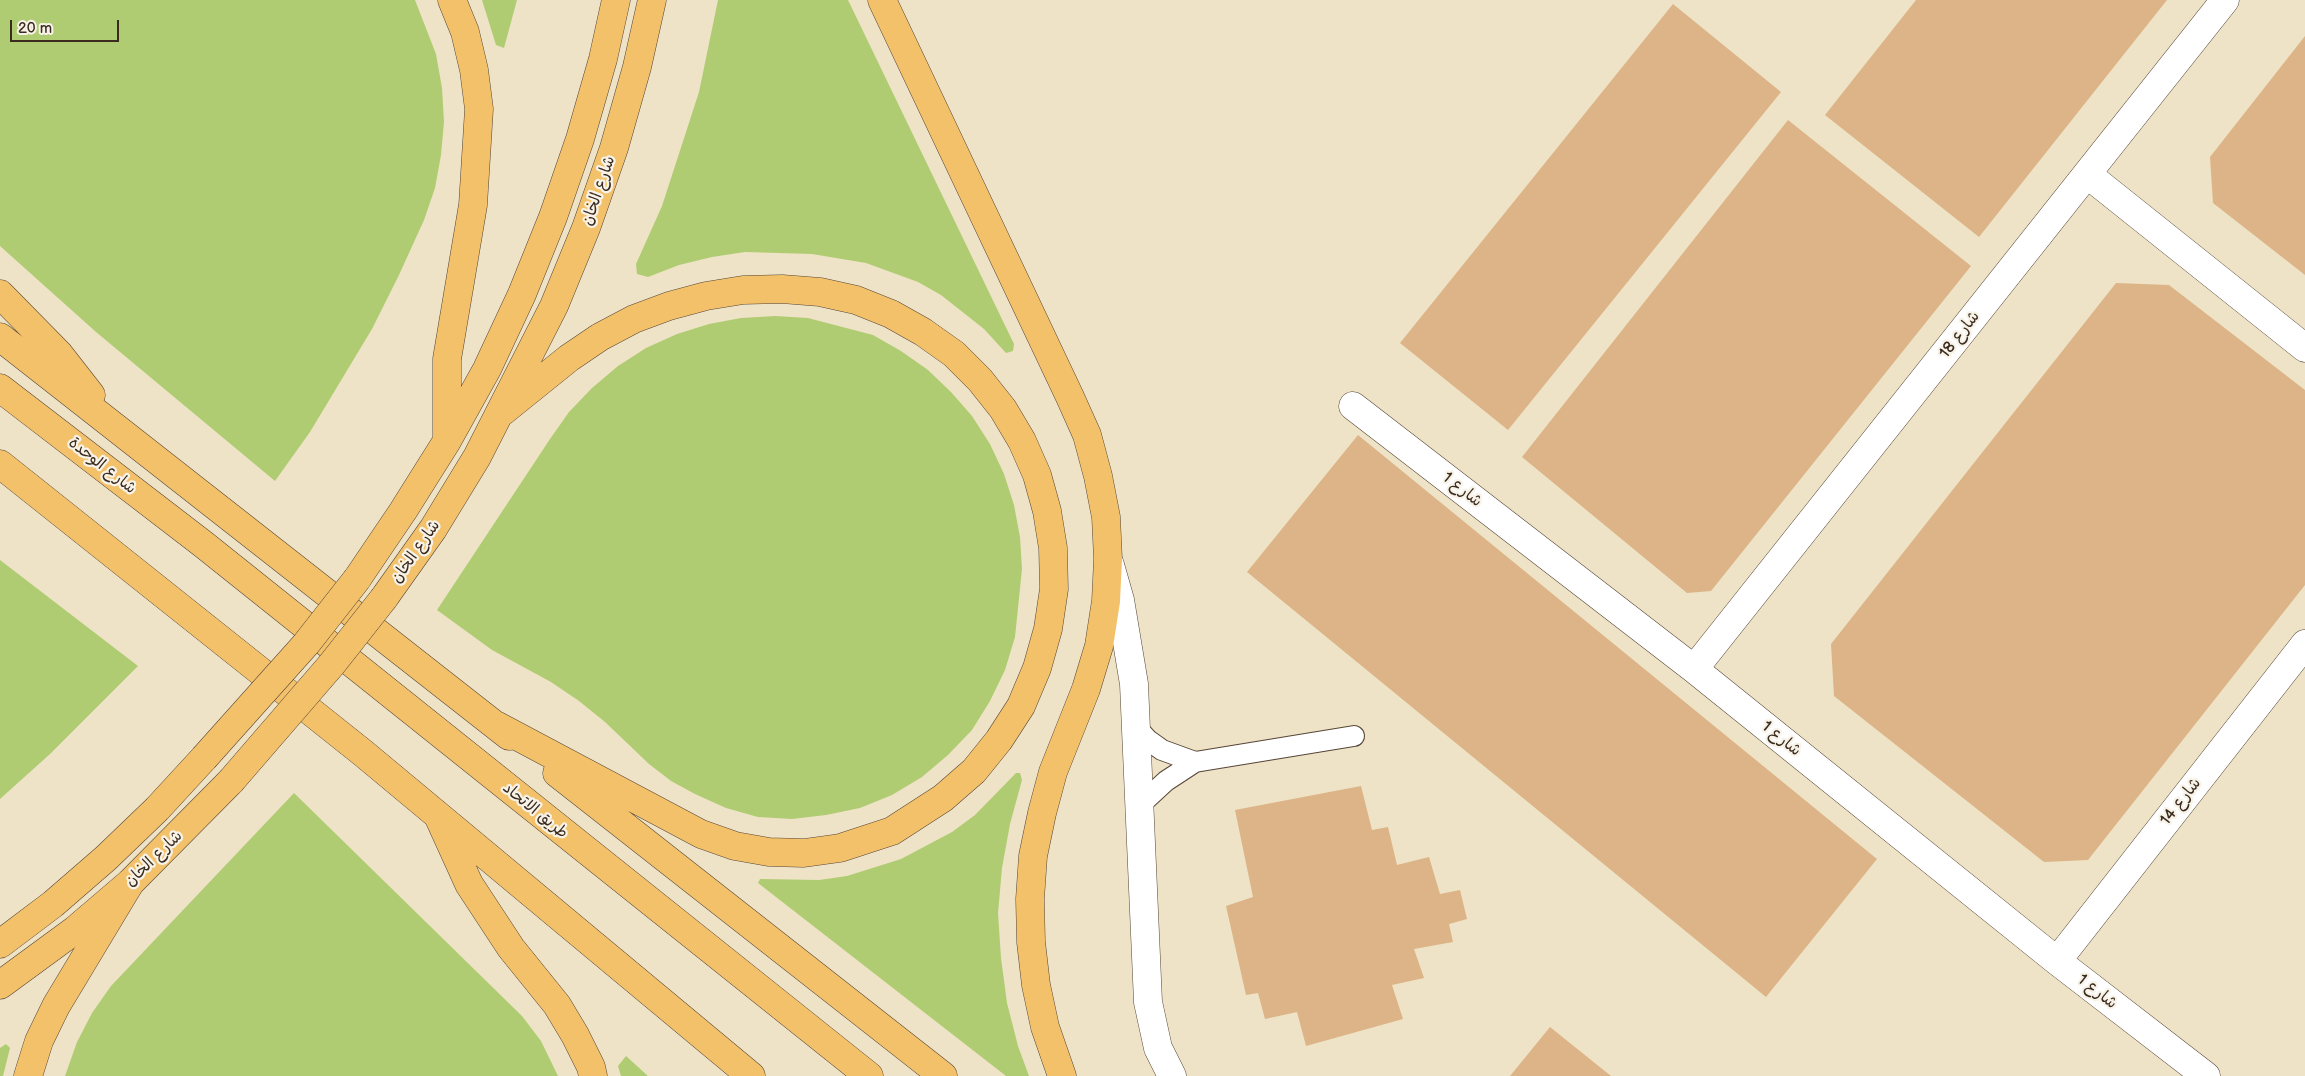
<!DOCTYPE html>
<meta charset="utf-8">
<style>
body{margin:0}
#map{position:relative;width:2305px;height:1076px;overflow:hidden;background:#eee3c6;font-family:"Balsamiq Sans",sans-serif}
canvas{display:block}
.scale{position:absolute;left:10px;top:20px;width:109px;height:22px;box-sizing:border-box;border:2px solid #3b2a1e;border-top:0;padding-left:6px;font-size:15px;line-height:18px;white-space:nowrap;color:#3b2a1e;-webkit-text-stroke:4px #f7f3e8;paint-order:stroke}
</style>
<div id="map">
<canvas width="2305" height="1076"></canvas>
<div class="scale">20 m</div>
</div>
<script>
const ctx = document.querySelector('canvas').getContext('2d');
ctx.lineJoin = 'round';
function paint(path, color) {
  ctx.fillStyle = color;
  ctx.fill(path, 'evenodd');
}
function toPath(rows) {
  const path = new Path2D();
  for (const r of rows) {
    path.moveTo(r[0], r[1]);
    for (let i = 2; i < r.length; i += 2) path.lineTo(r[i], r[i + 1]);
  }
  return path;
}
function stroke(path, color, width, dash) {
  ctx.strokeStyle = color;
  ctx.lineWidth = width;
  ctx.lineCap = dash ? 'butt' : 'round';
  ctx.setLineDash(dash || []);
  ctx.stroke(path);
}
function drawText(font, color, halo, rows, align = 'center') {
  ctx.font = font + ' "Balsamiq Sans","Playpen Sans Arabic",sans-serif';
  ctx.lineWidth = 4.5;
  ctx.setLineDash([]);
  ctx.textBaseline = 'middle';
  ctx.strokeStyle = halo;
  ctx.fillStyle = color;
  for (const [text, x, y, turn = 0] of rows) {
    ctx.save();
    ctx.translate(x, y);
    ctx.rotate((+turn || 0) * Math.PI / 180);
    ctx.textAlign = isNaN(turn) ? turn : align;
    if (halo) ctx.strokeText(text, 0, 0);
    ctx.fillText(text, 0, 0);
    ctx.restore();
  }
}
paint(toPath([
 [0,0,415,0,436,54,442,88,444,122,441,155,435,188,424,220,399,275,372,329,310,432,275,481,96,332,0,246],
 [482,0,517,0,504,48,496,45],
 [718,0,848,0,1014,344,1013,351,1006,353,984,329,941,295,918,282,866,263,812,254,745,252,712,257,679,265,648,277,637,274,636,264,662,206,699,92],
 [775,316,808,318,873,335,901,351,928,370,951,392,972,416,990,444,1004,474,1014,505,1020,537,1022,569,1015,637,1005,670,990,701,972,730,948,755,922,777,892,795,860,808,826,815,792,819,758,817,726,808,695,794,671,781,649,764,605,722,579,701,551,682,492,650,437,610,550,439,569,412,592,388,618,366,646,348,677,334,709,324,741,318],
 [0,560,138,666,50,754,0,799],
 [1016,773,1020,773,1022,780,1010,824,1002,868,998,913,1001,958,1007,1003,1018,1046,1029,1076,1006,1076,758,883,760,879,819,880,847,876,901,859,952,832,975,815],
 [294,793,522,1016,541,1041,558,1076,65,1076,77,1042,92,1013,111,986],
 [6,1044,10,1048,3,1076,0,1076,0,1048],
 [626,1056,648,1076,621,1076,618,1066]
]), '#b0cc72');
paint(toPath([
 [1916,0,2167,0,1979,237,1825,115],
 [1673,4,1781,92,1508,430,1400,343],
 [2305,36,2305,275,2213,203,2210,157],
 [1788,120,1971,266,1711,591,1687,593,1522,457],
 [2116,283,2169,285,2305,390,2305,585,2088,860,2044,862,1834,696,1831,644],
 [1358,435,1877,859,1766,997,1247,572],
 [1361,786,1372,830,1388,827,1397,865,1429,857,1440,894,1460,890,1467,919,1449,924,1453,942,1414,949,1424,978,1392,985,1403,1019,1306,1046,1297,1012,1265,1019,1258,993,1246,995,1226,906,1253,897,1235,810],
 [1550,1027,1611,1076,1510,1076]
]), '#dcb487');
const service = toPath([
 [1136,727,1148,740,1162,750,1195,762],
 [1140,805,1166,781,1195,762,1354,736]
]);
const minor = toPath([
 [2087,174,2305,348],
 [1353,406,1694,669,2057,961,2206,1076],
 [1110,565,1120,600,1134,684,1148,1002,1158,1048,1172,1076],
 [1694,669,2225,0],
 [2057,961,2305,644]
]);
const primary = toPath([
 [882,0,1070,397,1087,435,1098,476,1106,517,1108,559,1106,601,1099,646,1086,689,1053,772,1042,813,1033,856,1030,899,1031,942,1036,985,1045,1027,1062,1076],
 [0,294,59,354,91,395],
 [0,337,509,736],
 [447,440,447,359,473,205,479,109,474,70,465,32,452,0],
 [357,579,403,511,447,441,487,369,522,294,553,217,580,139,603,59,616,0],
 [384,598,433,529,477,457,554,306,586,228,614,148,637,67,652,0],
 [496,725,701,834,735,846,769,852,804,853,840,848,892,831,943,798,974,771,999,740,1021,706,1037,668,1048,629,1054,589,1053,548,1047,511,1037,475,1022,441,1003,409,980,380,954,354,923,332,891,314,856,300,820,292,782,289,743,290,706,296,669,306,634,319,600,337,569,358,502,412],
 [557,773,943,1076],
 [0,944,53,904,106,858,157,809,204,758],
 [0,985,75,930,130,883,231,781]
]);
const motorway = toPath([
 [0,388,203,544,869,1076],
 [0,464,363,753,751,1076],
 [439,818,469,884,511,948,557,1005,575,1035,591,1067,593,1076],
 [28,1076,39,1041,56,1006,130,883]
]);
stroke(service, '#564637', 22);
stroke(minor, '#564637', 29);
stroke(primary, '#564637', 29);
stroke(motorway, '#564637', 29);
stroke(service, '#fff', 20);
stroke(minor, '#fff', 28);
stroke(primary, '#f4c16b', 28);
stroke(motorway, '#f4c16b', 28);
const primaryBridge = toPath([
 [204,758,306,644,357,579],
 [231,781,332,664,384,598]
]);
stroke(primaryBridge, '#564637', 29, []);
stroke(primaryBridge, '#f4c16b', 28);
drawText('16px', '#3b2a1e', '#f7f3e8', [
 ["شارع الخان",599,191,-71],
 ["شارع 18",1960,335,-52],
 ["شارع الوحدة",102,466,38],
 ["شارع 1",1462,490,38],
 ["شارع الخان",416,552,-55],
 ["شارع 1",1781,739,39],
 ["شارع 14",2181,802,-52],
 ["طريق الاتحاد",535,811,39],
 ["شارع الخان",154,859,-44],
 ["شارع 1",2097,992,38]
]);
</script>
